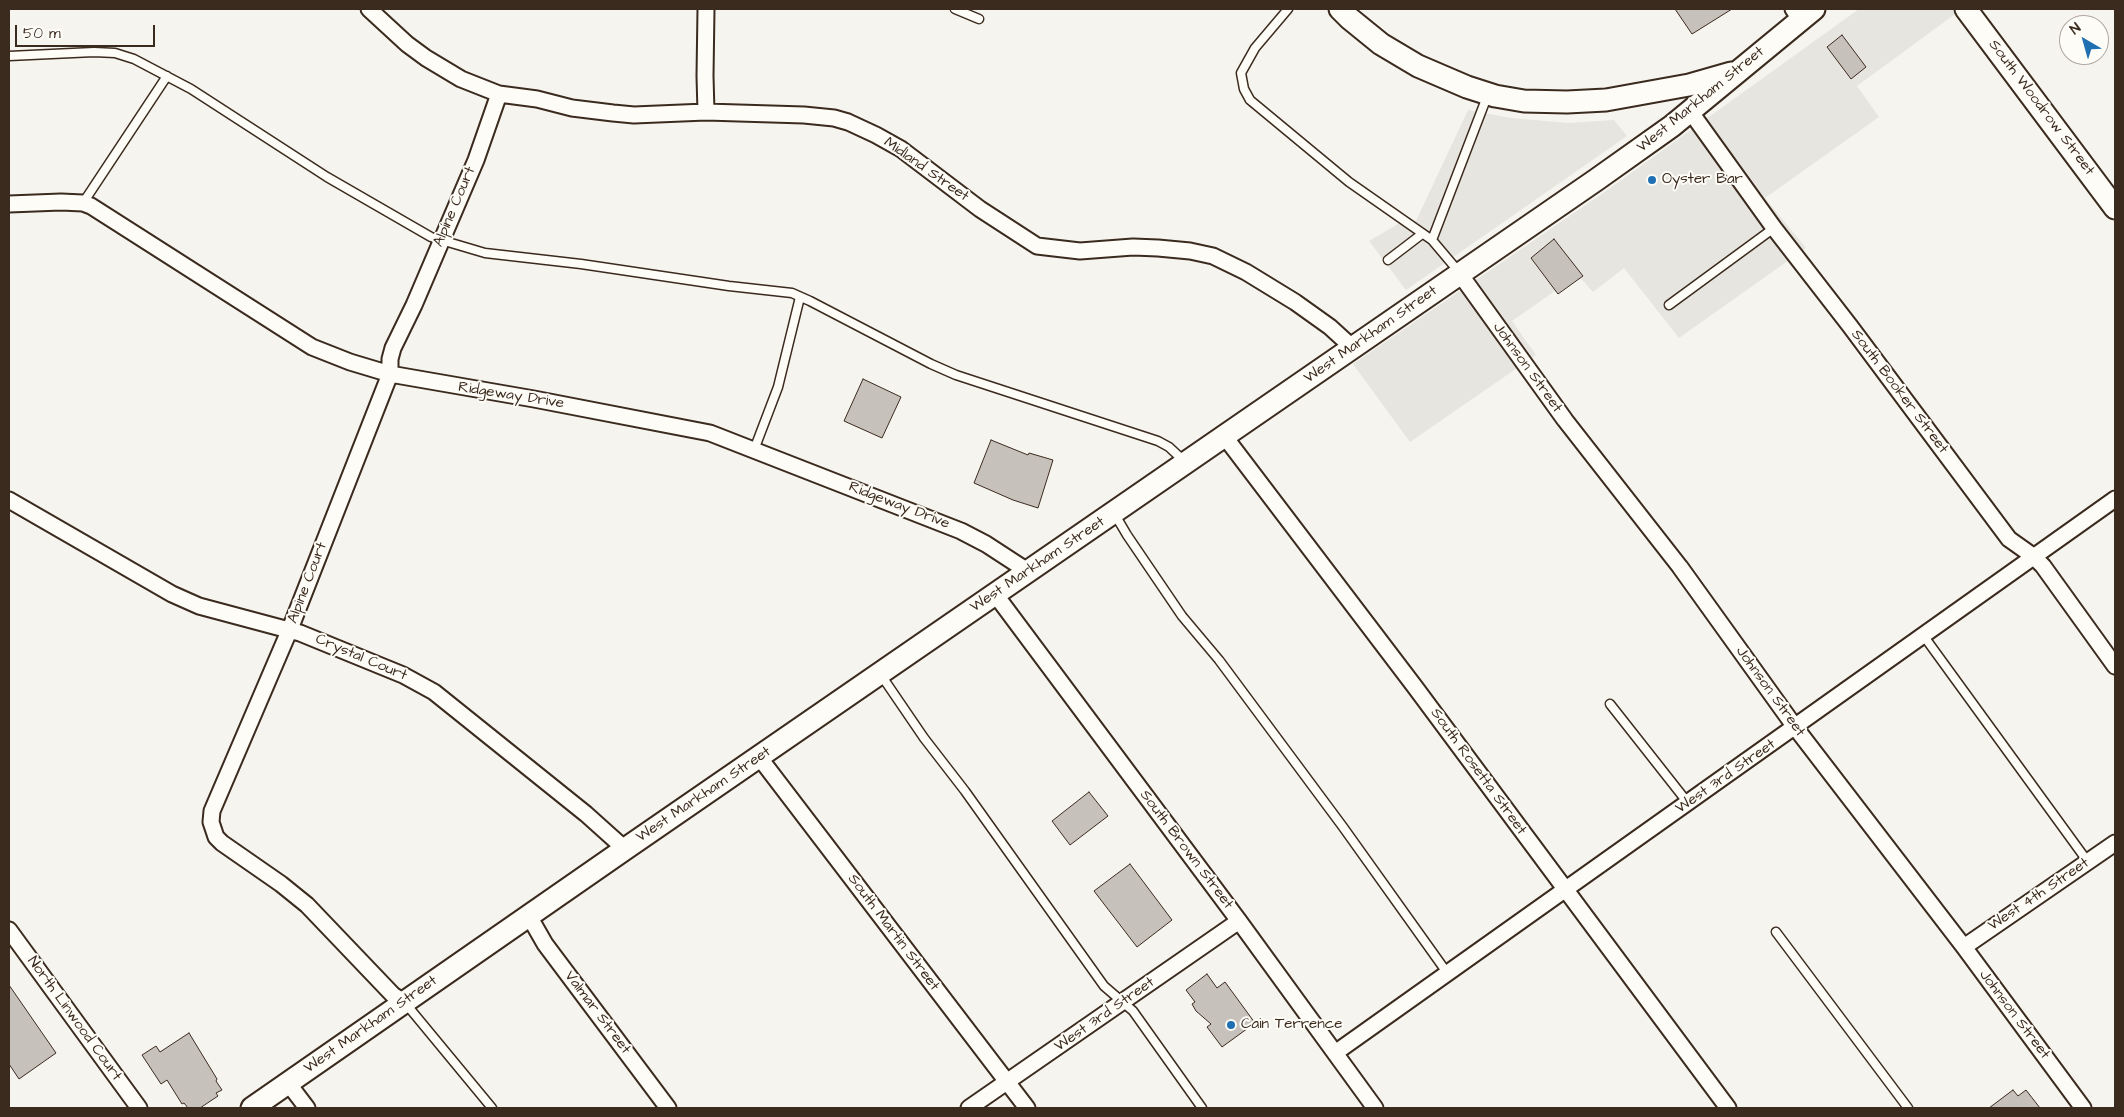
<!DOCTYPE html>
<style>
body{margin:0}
#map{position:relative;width:2124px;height:1117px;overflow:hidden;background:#f5f4ee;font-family:"Architects Daughter",sans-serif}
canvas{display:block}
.frame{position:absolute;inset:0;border:10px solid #3b2a1e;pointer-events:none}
.north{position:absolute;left:2059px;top:15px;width:50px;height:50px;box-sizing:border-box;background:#fdfcf7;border:1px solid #afa8a0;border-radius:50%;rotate:322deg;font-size:14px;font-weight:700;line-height:20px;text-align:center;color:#3b2a1e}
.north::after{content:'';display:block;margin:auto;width:18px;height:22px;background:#1f6fb2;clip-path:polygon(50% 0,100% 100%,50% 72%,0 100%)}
.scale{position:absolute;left:15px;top:25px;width:140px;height:22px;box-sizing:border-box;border:2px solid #3b2a1e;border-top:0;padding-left:6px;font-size:15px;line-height:18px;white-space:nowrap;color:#3b2a1e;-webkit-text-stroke:4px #fdfcf7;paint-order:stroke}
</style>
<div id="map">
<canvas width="2124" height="1117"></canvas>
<div class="frame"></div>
<div class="north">N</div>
<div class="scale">50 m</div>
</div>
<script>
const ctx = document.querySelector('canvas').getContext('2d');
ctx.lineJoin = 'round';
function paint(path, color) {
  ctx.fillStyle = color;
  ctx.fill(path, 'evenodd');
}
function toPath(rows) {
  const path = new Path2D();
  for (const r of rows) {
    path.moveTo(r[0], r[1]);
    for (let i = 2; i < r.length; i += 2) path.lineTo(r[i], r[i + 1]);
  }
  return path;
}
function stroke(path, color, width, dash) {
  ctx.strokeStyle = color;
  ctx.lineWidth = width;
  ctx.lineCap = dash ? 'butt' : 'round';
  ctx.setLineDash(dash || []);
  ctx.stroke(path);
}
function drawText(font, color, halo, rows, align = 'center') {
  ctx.font = font + ' "Architects Daughter",sans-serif';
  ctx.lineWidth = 4;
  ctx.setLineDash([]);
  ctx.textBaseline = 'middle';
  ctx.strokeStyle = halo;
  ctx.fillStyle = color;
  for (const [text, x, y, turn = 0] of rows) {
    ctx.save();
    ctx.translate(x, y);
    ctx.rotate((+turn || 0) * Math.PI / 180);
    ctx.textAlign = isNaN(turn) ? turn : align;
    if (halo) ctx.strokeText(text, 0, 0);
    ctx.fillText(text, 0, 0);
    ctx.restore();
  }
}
paint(toPath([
 [1859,9,1962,9,1857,86,1879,117,1765,198,1806,248,1679,338,1624,268,1593,292,1578,275,1512,321,1536,355,1410,442,1353,364,1606,191],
 [1468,110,1511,118,1569,123,1614,120,1627,136,1406,290,1369,241,1403,221,1416,221]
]), '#e7e5df');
const building = toPath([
 [1675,9,1732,9,1692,34,1675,9],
 [1842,35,1866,67,1851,79,1827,47,1842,35],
 [1554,239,1583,276,1558,294,1531,258,1554,239],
 [863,379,901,397,882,438,844,421,863,379],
 [991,440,1028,455,1029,453,1053,460,1038,508,1013,500,974,483,991,440],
 [1089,792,1108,816,1070,845,1052,821,1089,792],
 [1130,864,1172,920,1137,947,1094,891,1130,864],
 [1207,974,1217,988,1225,982,1255,1023,1222,1047,1207,1027,1211,1024,1196,1011,1192,1004,1195,1002,1186,990,1207,974],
 [9,985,56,1053,19,1079,9,1064,9,985],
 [189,1033,217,1079,216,1081,222,1090,216,1093,218,1096,200,1108,188,1108,184,1103,182,1104,167,1080,161,1084,142,1055,156,1046,160,1052,189,1033],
 [2013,1090,2018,1096,2026,1090,2040,1108,1989,1108,2013,1090]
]);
paint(building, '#c7c1bb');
stroke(building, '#3b2a1e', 1);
const lane = toPath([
 [955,9,979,19],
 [1288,9,1255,48,1241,73,1244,89,1250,100,1349,182,1432,240],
 [9,56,94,52,115,53,134,59,191,89,327,177,431,237,485,253,581,264,729,286,792,293,810,301,931,364,956,375,1158,441,1169,447,1185,462],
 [83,203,167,76],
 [1388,260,1422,234],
 [1459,272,1432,240,1488,94],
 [1669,305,1774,228],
 [754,450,778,387,800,297],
 [1114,513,1127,535,1182,616,1219,660,1343,827,1448,974],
 [1923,635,2088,862],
 [881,675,924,738,965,791,1104,986,1133,1011,1202,1108],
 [1610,704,1688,803],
 [1776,932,1908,1108],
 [406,1004,492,1108]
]);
const street = toPath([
 [369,9,407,44,426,58,461,79,499,94,537,99,572,108,613,113,634,115,706,112,804,115,834,118,848,122,876,135,901,149,980,209,1037,246,1080,251,1133,247,1158,248,1190,251,1213,256,1246,272,1295,302,1330,327,1353,348],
 [1793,9,1800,19],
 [1690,111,1774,228,1850,326,2009,539,2033,556,2043,566,2115,666],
 [706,112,705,76,706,9],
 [9,204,61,202,83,203,91,206,312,347,350,362,390,374,534,399,710,433,961,531,986,544,1029,572],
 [1460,274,1565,420,1680,567,1795,727,1964,947,2083,1108],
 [1225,437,1415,687,1728,1108],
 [9,500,172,594,199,606,300,633,403,675,434,692,586,814,625,849],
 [995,594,1239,921,1375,1108],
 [759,757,1027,1108],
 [529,916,545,944,668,1108],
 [9,930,139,1108],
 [1964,947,2115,843],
 [404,1002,393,995,307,905,281,884,222,843,216,837,211,822,212,811,290,629,390,374,390,359,393,348,414,305,476,160,499,94],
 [1335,1053,2115,499],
 [288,1083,307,1108],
 [969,1108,1239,921]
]);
const secondary = toPath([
 [1340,9,1349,18,1381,44,1418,66,1467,87,1495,96,1524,101,1567,102,1606,100,1689,85,1731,73],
 [1966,9,2115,208],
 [252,1108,625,849,1596,180,1672,126,1814,9]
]);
stroke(lane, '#3b2a1e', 11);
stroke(street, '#3b2a1e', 19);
stroke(secondary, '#3b2a1e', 25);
stroke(lane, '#fdfcf7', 8);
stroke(street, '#fdfcf7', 15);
stroke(secondary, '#fdfcf7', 21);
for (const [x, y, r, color] of [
 [1652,180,5,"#1f6fb2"],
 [1231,1025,5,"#1f6fb2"]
]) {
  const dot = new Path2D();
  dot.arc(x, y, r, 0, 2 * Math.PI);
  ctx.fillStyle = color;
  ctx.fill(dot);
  stroke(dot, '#fdfcf7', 2);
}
drawText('15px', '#3b2a1e', '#fdfcf7', [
 ["West Markham Street",1701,100,-39],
 ["South Woodrow Street",2041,108,53],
 ["Midland Street",926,170,35],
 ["Alpine Court",455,207,-67],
 ["West Markham Street",1371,335,-35],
 ["Johnson Street",1527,368,54],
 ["South Booker Street",1899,392,53],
 ["Ridgeway Drive",511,396,9],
 ["Ridgeway Drive",899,506,21],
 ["West Markham Street",1038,565,-34],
 ["Alpine Court",308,583,-69],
 ["Crystal Court",361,658,23],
 ["Johnson Street",1770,692,54],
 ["South Rosetta Street",1478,772,54],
 ["West 3rd Street",1726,777,-35],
 ["West Markham Street",704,795,-34],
 ["South Brown Street",1186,850,53],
 ["West 4th Street",2039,895,-34],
 ["South Martin Street",893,933,53],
 ["Valmar Street",597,1013,53],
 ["West 3rd Street",1105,1015,-35],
 ["Johnson Street",2014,1015,53],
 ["North Linwood Court",74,1019,54],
 ["West Markham Street",371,1025,-35]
]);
drawText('15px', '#3b2a1e', '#fdfcf7', [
 ["Oyster Bar",1662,180],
 ["Cain Terrence",1241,1025]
], 'left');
</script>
